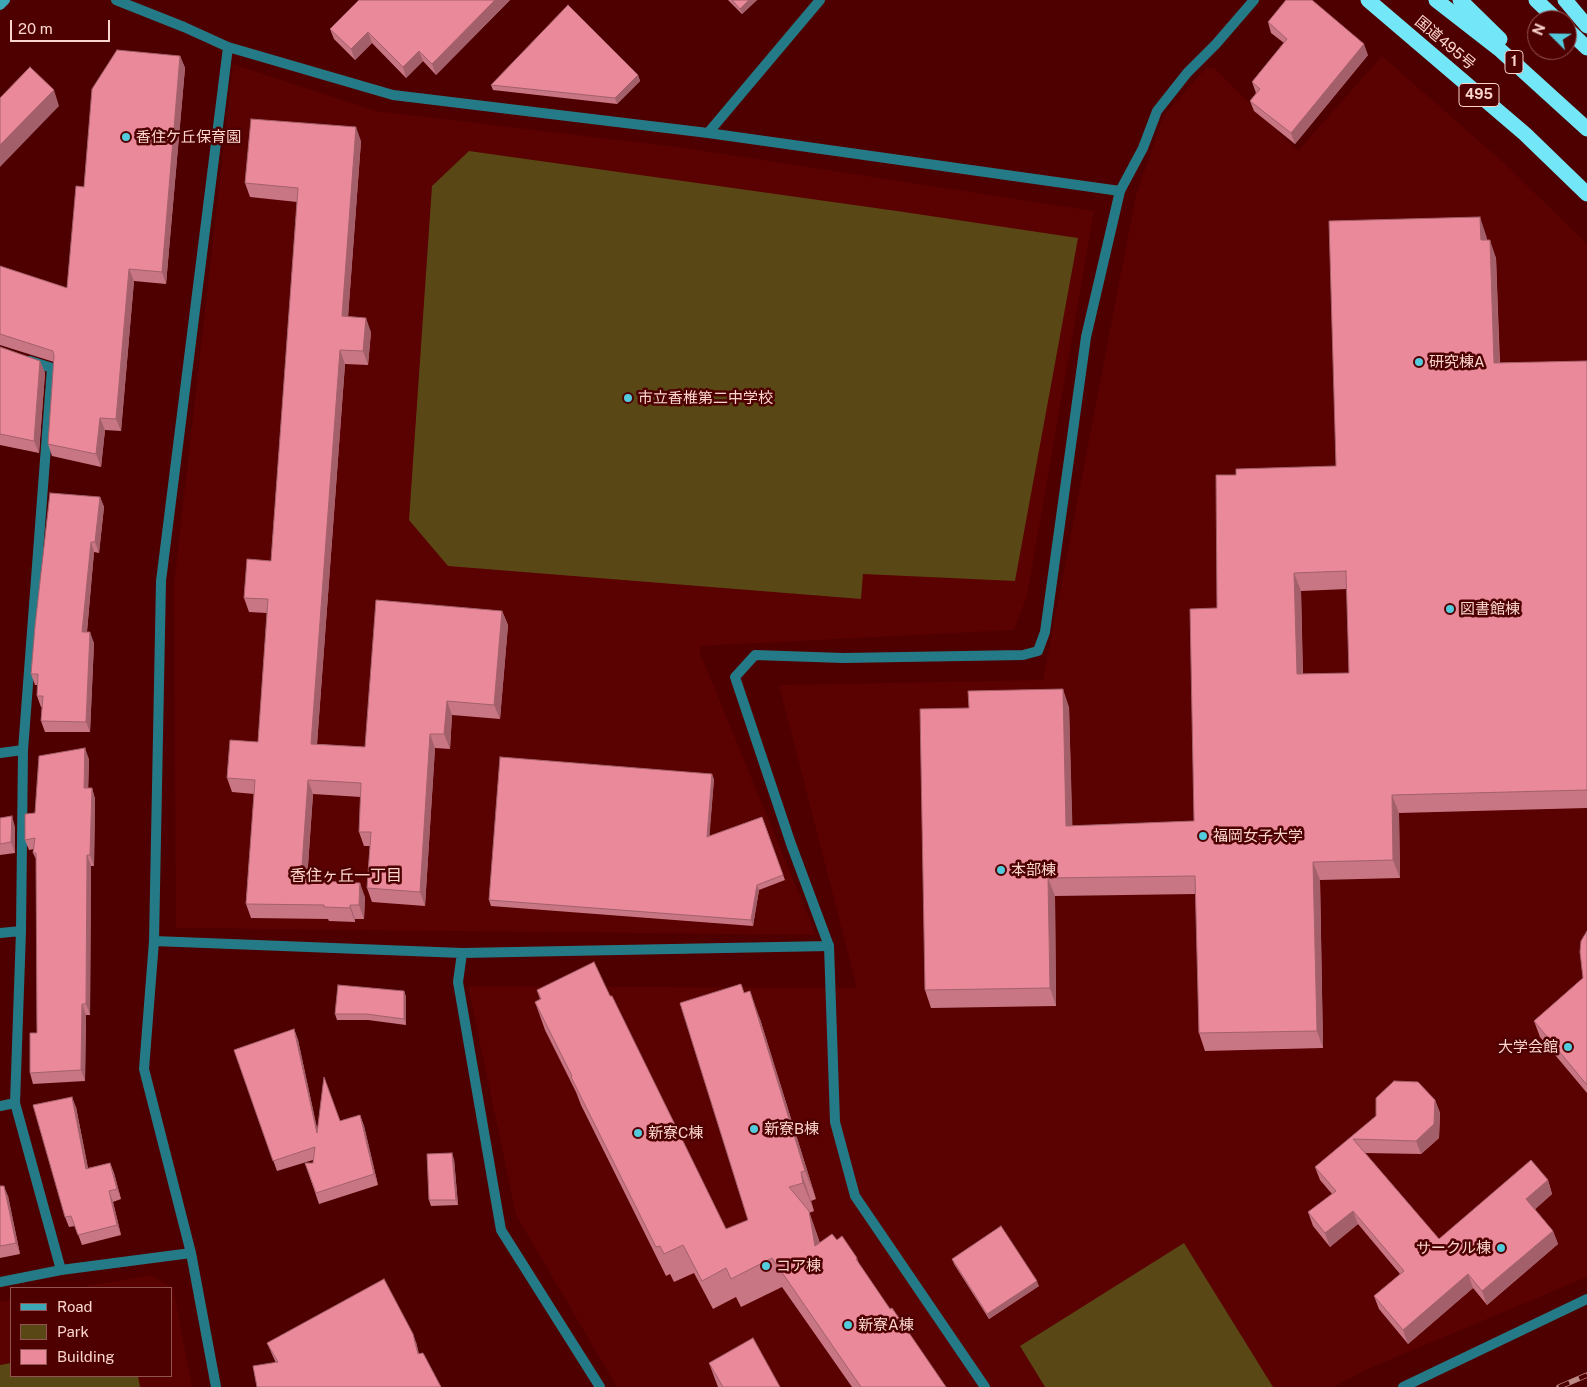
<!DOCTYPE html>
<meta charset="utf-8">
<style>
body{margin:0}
#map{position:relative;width:1587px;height:1387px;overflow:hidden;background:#4e0000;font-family:"Public Sans",sans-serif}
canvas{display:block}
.legend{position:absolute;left:10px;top:1287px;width:162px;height:90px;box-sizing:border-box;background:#4e0000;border:1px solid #935552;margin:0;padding:6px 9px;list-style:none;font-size:15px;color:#fbd5ce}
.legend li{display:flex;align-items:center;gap:10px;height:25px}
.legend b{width:25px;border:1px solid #935552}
.north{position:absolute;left:1527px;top:10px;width:50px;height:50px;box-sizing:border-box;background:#4e0000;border:1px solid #935552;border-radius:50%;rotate:293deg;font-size:14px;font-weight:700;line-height:20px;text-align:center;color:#fbd5ce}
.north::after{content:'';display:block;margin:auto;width:18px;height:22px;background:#54cadd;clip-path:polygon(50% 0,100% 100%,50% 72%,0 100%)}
.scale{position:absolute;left:10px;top:20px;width:100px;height:22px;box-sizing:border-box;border:2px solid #fbd5ce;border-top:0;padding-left:6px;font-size:15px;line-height:18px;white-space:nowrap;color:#fbd5ce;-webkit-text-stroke:4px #4e0000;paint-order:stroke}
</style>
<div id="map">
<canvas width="1587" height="1387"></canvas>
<ul class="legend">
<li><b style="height:6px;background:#3da7b7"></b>Road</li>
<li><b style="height:14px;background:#594715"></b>Park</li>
<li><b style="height:14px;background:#e98999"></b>Building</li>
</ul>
<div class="north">N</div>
<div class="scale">20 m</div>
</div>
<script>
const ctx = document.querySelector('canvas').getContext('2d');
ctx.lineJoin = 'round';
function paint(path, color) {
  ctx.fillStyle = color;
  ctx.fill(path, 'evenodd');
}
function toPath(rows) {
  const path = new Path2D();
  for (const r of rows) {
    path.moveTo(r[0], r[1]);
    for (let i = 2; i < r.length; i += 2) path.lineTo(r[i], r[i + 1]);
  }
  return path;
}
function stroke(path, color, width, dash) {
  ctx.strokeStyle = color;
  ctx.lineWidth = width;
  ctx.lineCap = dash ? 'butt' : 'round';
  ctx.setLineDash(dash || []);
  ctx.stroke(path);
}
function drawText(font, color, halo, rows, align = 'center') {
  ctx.font = font + ' "Public Sans","Noto Sans JP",sans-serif';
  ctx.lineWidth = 5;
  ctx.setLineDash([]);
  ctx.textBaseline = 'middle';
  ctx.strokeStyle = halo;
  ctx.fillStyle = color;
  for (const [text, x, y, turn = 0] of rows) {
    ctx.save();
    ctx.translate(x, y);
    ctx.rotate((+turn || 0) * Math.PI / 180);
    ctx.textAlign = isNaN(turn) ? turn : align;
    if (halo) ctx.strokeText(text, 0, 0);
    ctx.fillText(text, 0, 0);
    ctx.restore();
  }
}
paint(toPath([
 [1382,56,1504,163,1587,244,1587,1277,1370,1368,1333,1387,617,1387,516,1215,468,986,857,988,779,685,1043,680,1136,195,1164,115,1206,68,1214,68,1298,151],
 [233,64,376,111,685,148,1094,211,1027,596,1014,630,701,646,700,653,816,935,176,928,174,584],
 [151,1275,173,1288,192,1387,0,1387,0,1302,11,1300,11,1376,171,1376,171,1288,77,1288]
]), '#5a0101');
paint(toPath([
 [469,151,897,211,1078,238,1015,581,863,574,861,599,448,566,409,520,432,186],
 [1184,1243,1273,1387,1045,1387,1020,1346],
 [11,1363,11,1376,138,1376,140,1387,0,1387,0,1365]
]), '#594715');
stroke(toPath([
 [829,946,835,1122,855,1196,985,1387]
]), '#257a87', 10);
stroke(toPath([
 [116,0,184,27,228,47,393,95,708,133,1120,191],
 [708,133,820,0],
 [30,361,52,368,23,750,21,931,15,1103,61,1270],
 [0,753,23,750],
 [0,933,21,931],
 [154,941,462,953,829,946,791,844,735,677,755,655,843,658,1023,655,1038,651,1045,632,1086,337,1120,191,1143,148,1157,111,1187,73,1216,44,1254,0],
 [462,953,458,982,501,1230,600,1387],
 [0,1106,15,1103],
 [0,1282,61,1270,191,1253],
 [216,1387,191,1253,144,1069,154,941,161,581,228,47],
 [1403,1387,1587,1299]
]), '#257a87', 10);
stroke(toPath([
 [0,5,5,0]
]), '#3da7b7', 10);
stroke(toPath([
 [1368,0,1525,134,1587,194],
 [1436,0,1499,49,1587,129],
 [1460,0,1500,39],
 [1536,0,1557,20],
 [1565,0,1587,26],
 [1567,29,1587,48]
]), '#73e6f8', 15);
const rail = toPath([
 [1559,1387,1587,1375]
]);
stroke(rail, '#bd8984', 5.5);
stroke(rail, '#4e0000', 4, [11]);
paint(toPath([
 [510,0,436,75,423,61,406,78,372,43,355,60,334,39,330,29],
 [728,0,757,0,742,14],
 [1268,22,1368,55,1295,144,1254,111,1250,101,1256,93,1252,82,1284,43,1271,33],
 [180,56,185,68,166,284,134,281,121,431,105,430,101,467,52,456,48,444,54,362,0,345,0,266,67,288,84,187],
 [638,75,640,81,617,104,493,90,491,85],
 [361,141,348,317,371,332,368,365,345,364,317,744,365,747,502,611,508,625,500,719,452,715,450,749,435,748,425,906,372,902,367,888,370,846,364,846,359,832,361,797,313,794,307,880,365,897,364,919,355,919,355,922,329,921,328,919,251,918,246,904,254,794,232,792,227,778,258,742,267,613,249,612,244,598,271,561,297,202,250,197,245,183],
 [1486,235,1487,240,1496,258,1500,363,1587,361,1587,808,1399,813,1400,878,1320,880,1323,1048,1205,1051,1199,1033,1196,894,1055,896,1056,1006,931,1008,925,990,969,708,1069,707,1072,826,1194,821,1217,608,1236,475,1336,466],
 [1347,589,1349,673,1303,674,1301,591],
 [0,347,40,361,45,373,39,453,0,445],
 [100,497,104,507,99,553,94,552,87,632,94,643,90,732,45,732,41,721,42,707,41,707,37,696,37,685,35,685,31,674],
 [89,759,88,788,92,788,95,799,94,866,91,866,90,1015,86,1015,85,1081,33,1084,30,1073,37,1033,36,859,33,853,34,849,29,850,25,840,35,813],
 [714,779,709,836,762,817,785,880,759,890,753,926,491,906,489,900],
 [0,818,15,827,15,853,0,855],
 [1587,931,1587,1093,1540,1037,1534,1021,1583,978],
 [537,990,726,1229,748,1220,744,993,760,1019,816,1199,811,1201,814,1211,809,1213,820,1243,837,1240,857,1258,859,1264,890,1309,946,1387,852,1387,782,1287,741,1307,736,1297,713,1309,694,1273,674,1282,670,1274,666,1276,581,1105,576,1092,545,1030,535,1002,540,999],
 [404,991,406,997,406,1025,368,1020,337,1020,335,1014],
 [294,1029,298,1040,317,1128,360,1115,364,1126,378,1185,319,1204,305,1163,313,1163,313,1160,277,1171,234,1050],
 [1435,1100,1440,1113,1439,1138,1421,1154,1365,1153,1439,1239,1548,1180,1552,1194,1535,1209,1553,1231,1558,1244,1487,1305,1473,1288,1408,1344,1379,1309,1374,1296,1400,1274,1358,1224,1330,1247,1313,1226,1308,1212,1332,1194,1320,1180,1315,1167,1376,1116],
 [76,1107,88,1168,110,1163,114,1173,121,1199,113,1202,121,1235,82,1245,75,1226,69,1227,65,1217],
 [454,1159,458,1205,431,1206,429,1200],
 [0,1186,8,1196,20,1254,0,1258],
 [952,1259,1039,1286,989,1319,954,1264],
 [416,1342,419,1354,276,1363,271,1352,267,1343],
 [709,1363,780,1387,718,1387]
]), '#c87684');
paint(toPath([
 [495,0,510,0,436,75,432,64],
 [749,0,757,0,742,14,740,9],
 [368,32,372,43,355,60,351,49],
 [1364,44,1368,55,1295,144,1291,133],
 [419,51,423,61,406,78,403,67],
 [180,56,185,68,166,284,162,272],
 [638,75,640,81,617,104,615,98],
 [54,90,59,106,0,167,0,145],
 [356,127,361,141,347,331,342,316],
 [1480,217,1486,235,1487,258,1481,240],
 [1490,240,1496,258,1500,381,1494,363],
 [129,269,134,281,121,431,116,419],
 [366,318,371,332,368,365,363,351],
 [340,350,345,364,316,758,311,744],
 [40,361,45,373,39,453,34,441],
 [100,418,105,430,101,467,96,454],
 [100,497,104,507,99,553,95,542],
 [91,542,94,552,86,642,82,632],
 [1294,573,1301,591,1303,692,1297,674],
 [502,611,508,625,500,719,494,705],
 [90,632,94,643,90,732,86,722],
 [1063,689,1069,707,1073,844,1066,826],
 [447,701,452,715,450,749,444,734],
 [430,734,435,748,425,906,420,892],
 [85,748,89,759,88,799,84,788],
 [712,774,714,779,709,843,707,837],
 [308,780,313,794,306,894,301,880],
 [92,788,95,799,94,866,90,855],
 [1392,795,1399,813,1400,878,1393,860],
 [12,816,15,827,15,853,11,842],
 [87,855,91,866,90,1015,86,1004],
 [1313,862,1320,880,1323,1048,1317,1031],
 [1048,878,1055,896,1056,1006,1050,988],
 [360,883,365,897,364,919,359,905],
 [757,885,759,890,753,926,751,920],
 [350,905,355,919,355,922,350,908],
 [404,991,406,997,406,1025,404,1019],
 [750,991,760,1019,816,1199,805,1171],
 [82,1004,86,1015,85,1081,81,1070],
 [294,1029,298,1040,320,1143,317,1133],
 [72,1097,76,1107,90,1179,86,1169],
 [1435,1100,1440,1113,1439,1138,1421,1154,1416,1141],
 [360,1115,364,1126,378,1185,374,1174],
 [452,1153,454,1159,458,1205,456,1200],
 [110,1163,114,1173,121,1199,117,1189],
 [801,1172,811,1201,814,1211,803,1183],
 [1548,1180,1552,1194,1531,1213,1526,1199],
 [4,1186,8,1196,20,1254,16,1243],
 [109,1191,113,1202,121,1235,117,1225],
 [809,1211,819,1240,825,1275,815,1246],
 [1353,1211,1358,1224,1330,1247,1325,1233],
 [1553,1231,1558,1244,1487,1305,1482,1291],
 [1468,1274,1473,1288,1408,1344,1403,1330],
 [1037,1281,1039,1286,989,1319,987,1314],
 [413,1334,416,1342,421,1363,418,1354]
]), '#a3606b');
const building = toPath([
 [359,0,495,0,432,64,419,51,403,67,368,32,351,49,330,29,359,0],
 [732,0,749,0,740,9,732,0],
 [1286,0,1312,0,1364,44,1291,133,1250,101,1260,89,1252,82,1287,39,1268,22,1286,0],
 [568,5,638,75,615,98,491,85,568,5],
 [117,50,180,56,162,272,129,269,116,419,100,418,96,454,48,444,54,356,53,351,0,334,0,266,67,288,76,186,84,187,92,89,117,50],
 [30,67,54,90,0,145,0,98,30,67],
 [251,119,356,127,342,316,366,318,363,351,340,350,311,744,365,747,376,600,502,611,494,705,447,701,444,734,430,734,420,892,367,888,371,832,359,832,361,783,308,780,301,880,360,883,359,905,350,905,350,908,324,907,324,905,246,904,255,780,227,778,230,740,258,742,268,599,244,598,247,559,271,561,298,188,245,183,251,119],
 [1480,217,1481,240,1490,240,1494,363,1587,361,1587,790,1392,795,1393,860,1313,862,1317,1031,1199,1033,1195,876,1048,878,1050,988,925,990,920,709,969,708,968,691,1063,689,1066,826,1194,821,1190,609,1217,608,1216,475,1236,475,1236,469,1336,466,1329,221,1480,217],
 [1346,571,1349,673,1297,674,1294,573,1346,571],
 [0,347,40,361,34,441,0,434,0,347],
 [50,493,100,497,95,542,91,542,82,632,90,632,86,722,41,721,43,696,37,696,38,674,31,674,35,626,50,493],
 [85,748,84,788,92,788,90,855,87,855,86,1004,82,1004,81,1070,30,1073,30,1033,37,1033,36,853,33,853,35,838,25,840,25,814,35,813,39,756,85,748],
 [500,757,712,774,707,837,762,817,783,875,757,885,751,920,489,900,500,757],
 [12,816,11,842,0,844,0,818,12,816],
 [1587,931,1587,1085,1534,1021,1583,978,1580,952,1581,941,1587,931],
 [594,962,610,996,612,996,726,1229,748,1220,680,1003,741,984,744,993,750,991,805,1171,801,1172,803,1183,789,1187,809,1211,815,1246,832,1234,837,1240,842,1236,857,1258,856,1259,890,1309,892,1308,946,1387,861,1387,772,1258,731,1279,726,1268,702,1281,683,1245,664,1254,660,1246,656,1247,571,1077,572,1076,535,1002,541,999,537,990,594,962],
 [338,985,404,991,404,1019,366,1014,335,1014,338,985],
 [294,1029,317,1133,324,1077,340,1121,360,1115,374,1174,316,1193,305,1163,313,1163,315,1147,273,1161,234,1050,294,1029],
 [1394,1081,1418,1082,1435,1100,1434,1124,1416,1141,1353,1139,1439,1239,1531,1160,1548,1180,1526,1199,1553,1231,1482,1291,1468,1274,1403,1330,1374,1296,1404,1271,1353,1211,1325,1233,1308,1212,1336,1191,1315,1167,1376,1116,1376,1098,1394,1081],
 [72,1097,86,1169,110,1163,117,1189,109,1191,117,1225,78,1235,71,1216,65,1217,33,1105,72,1097],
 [452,1153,456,1200,429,1200,427,1154,452,1153],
 [0,1186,4,1186,16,1243,0,1246,0,1186],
 [1001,1226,1037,1281,987,1314,952,1259,1001,1226],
 [384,1279,413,1334,418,1354,423,1353,441,1387,257,1387,253,1366,278,1362,267,1343,384,1279],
 [753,1338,780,1387,723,1387,709,1363,753,1338]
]);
paint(building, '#e98999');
stroke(building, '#a3606b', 1);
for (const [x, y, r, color] of [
 [126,137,5,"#54cadd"],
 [1419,362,5,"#54cadd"],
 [628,398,5,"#54cadd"],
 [1450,609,5,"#54cadd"],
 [1203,836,5,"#54cadd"],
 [1001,870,5,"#54cadd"],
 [1568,1047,5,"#54cadd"],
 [754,1129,5,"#54cadd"],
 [638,1133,5,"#54cadd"],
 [1501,1248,5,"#54cadd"],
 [766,1266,5,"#54cadd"],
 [848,1325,5,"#54cadd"]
]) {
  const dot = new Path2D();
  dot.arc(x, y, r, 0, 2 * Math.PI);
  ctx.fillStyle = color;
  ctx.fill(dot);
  stroke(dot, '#4e0000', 2);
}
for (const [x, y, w] of [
 [1514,62,18],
 [1479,95,40]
]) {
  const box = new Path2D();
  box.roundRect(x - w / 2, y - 11.5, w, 23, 4);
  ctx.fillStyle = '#4e0000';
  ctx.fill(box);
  stroke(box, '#fbd5ce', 1);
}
drawText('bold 14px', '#fbd5ce', null, [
 ["1",1514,62],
 ["495",1479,95]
]);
drawText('15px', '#fbd5ce', '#4e0000', [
 ["国道495号",1445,43,40]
]);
drawText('15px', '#fbd5ce', '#4e0000', [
 ["香住ケ丘保育園",136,137],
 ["研究棟A",1429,362],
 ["市立香椎第二中学校",638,398],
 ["図書館棟",1460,609],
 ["福岡女子大学",1213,836],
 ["本部棟",1011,870],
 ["大学会館",1558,1047,"right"],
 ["新寮B棟",764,1129],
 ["新寮C棟",648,1133],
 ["サークル棟",1491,1248,"right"],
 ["コア棟",776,1266],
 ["新寮A棟",858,1325]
], 'left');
drawText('16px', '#fbd5ce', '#4e0000', [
 ["香住ヶ丘一丁目",346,876]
]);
</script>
